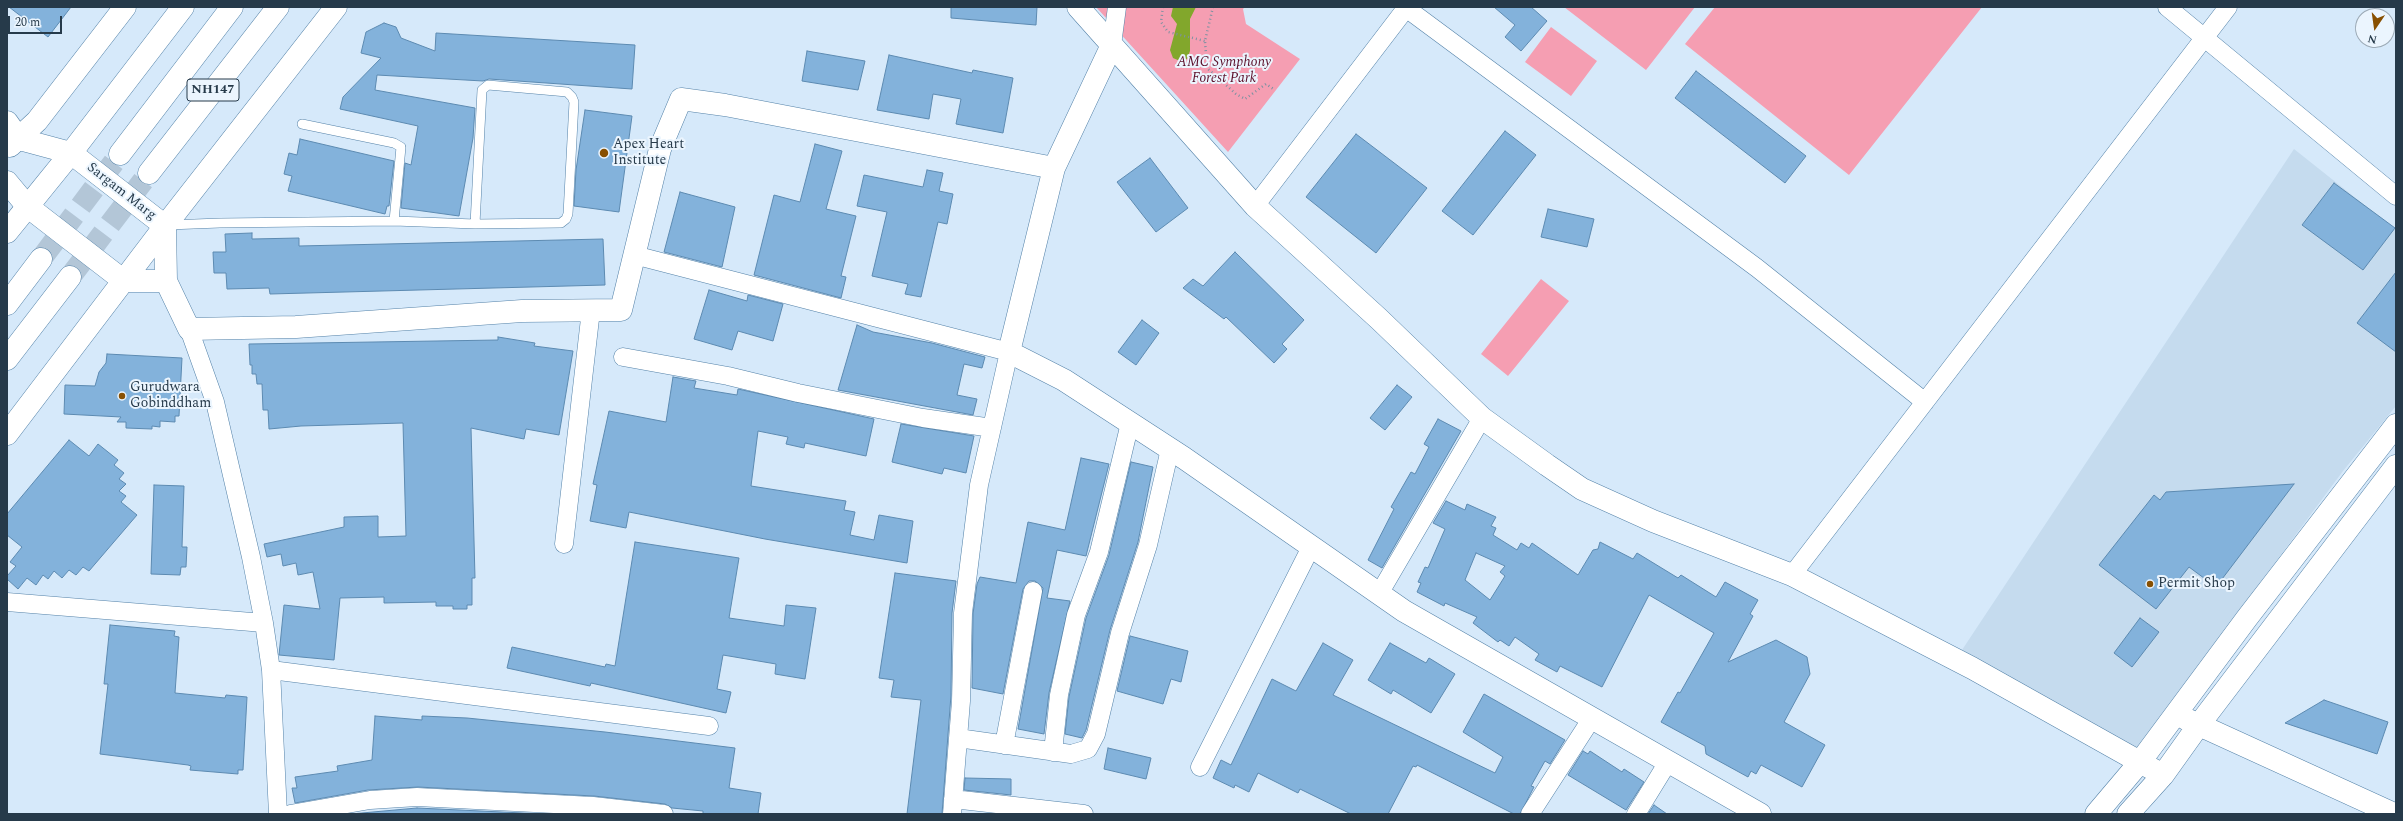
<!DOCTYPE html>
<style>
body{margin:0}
#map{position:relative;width:2403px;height:821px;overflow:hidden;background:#d6e9fa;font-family:Spectral,serif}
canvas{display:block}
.frame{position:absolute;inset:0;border:8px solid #263a4a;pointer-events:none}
.north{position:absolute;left:2355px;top:8px;width:40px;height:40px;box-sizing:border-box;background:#ebf5fe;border:1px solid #9caab6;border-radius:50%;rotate:193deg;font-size:11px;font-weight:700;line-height:16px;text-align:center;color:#263a4a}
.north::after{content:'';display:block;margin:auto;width:14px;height:18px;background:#885002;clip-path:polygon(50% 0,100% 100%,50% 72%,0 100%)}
.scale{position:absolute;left:8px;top:16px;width:54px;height:18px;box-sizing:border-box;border:2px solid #263a4a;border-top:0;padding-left:5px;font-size:12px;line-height:14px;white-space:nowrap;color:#263a4a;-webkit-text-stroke:3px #ebf5fe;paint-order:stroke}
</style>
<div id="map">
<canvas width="2403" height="821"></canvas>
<div class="frame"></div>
<div class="north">N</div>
<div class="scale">20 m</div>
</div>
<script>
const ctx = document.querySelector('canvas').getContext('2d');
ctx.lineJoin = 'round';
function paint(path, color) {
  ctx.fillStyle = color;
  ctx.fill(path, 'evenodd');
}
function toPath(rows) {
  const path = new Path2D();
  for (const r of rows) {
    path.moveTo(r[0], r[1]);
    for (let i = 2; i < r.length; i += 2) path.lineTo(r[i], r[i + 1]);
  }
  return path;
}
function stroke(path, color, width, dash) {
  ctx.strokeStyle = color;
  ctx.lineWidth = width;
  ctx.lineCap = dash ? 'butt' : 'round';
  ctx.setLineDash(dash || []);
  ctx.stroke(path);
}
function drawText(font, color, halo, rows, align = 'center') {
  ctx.font = font + ' Spectral,serif';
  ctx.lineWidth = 4;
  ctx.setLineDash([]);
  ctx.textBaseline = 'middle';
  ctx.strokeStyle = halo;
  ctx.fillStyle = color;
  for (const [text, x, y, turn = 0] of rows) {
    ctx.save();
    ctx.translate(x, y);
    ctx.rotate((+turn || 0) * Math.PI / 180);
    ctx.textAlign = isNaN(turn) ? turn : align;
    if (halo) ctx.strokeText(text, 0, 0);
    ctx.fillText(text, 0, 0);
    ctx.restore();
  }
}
paint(toPath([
 [2294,149,2396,230,2396,406,2343,471,2136,750,1960,653]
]), '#c5dbee');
paint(toPath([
 [1096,7,1245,7,1243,9,1246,24,1300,59,1228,152],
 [1564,7,1695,7,1646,70],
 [1715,7,1982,7,1849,175,1685,44],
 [1551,27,1597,61,1571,96,1525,62],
 [1541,279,1569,301,1508,376,1481,354]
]), '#f59eb2');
paint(toPath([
 [1173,7,1196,7,1190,19,1190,51,1187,59,1180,61,1173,58,1170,50,1177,24,1171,16]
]), '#82a72c');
const building = toPath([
 [9,7,71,7,48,37,9,7],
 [951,7,1037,7,1036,25,951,18,951,7],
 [1494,7,1531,7,1547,21,1521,51,1505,37,1515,25,1494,7],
 [384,23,396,27,401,38,435,51,436,33,635,45,632,89,489,79,483,81,377,75,375,90,475,108,473,138,459,216,401,208,405,163,411,165,418,126,340,109,343,97,381,58,361,53,366,32,384,23],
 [807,51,865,61,858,90,802,81,807,51],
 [889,55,972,73,973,70,1013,78,1003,133,956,124,961,99,933,94,929,119,877,110,889,55],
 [1696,71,1806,156,1785,183,1675,98,1696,71],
 [585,110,632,116,619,212,574,206,576,170,585,110],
 [1505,131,1536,155,1473,235,1442,211,1505,131],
 [1356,134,1427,188,1376,253,1306,197,1356,134],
 [300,139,394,161,389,206,387,206,385,214,288,191,292,176,284,174,289,153,297,155,300,139],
 [815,144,842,151,826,209,856,216,841,276,846,277,841,298,754,275,774,195,800,202,815,144],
 [1150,158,1188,208,1156,232,1117,182,1150,158],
 [927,170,943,173,939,191,953,194,947,224,938,222,921,297,905,294,908,284,872,276,887,212,857,206,864,175,923,187,927,170],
 [2334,183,2395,228,2363,270,2302,225,2334,183],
 [680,192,735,207,722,267,664,252,680,192],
 [1548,209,1594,219,1587,247,1541,237,1548,209],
 [252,233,252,239,299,238,299,246,603,239,605,285,270,294,269,288,227,289,226,273,214,273,213,252,226,252,225,234,252,233],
 [1235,252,1304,320,1282,344,1287,349,1274,363,1226,317,1224,319,1183,288,1193,279,1203,286,1235,252],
 [2396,272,2396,352,2357,323,2396,272],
 [709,290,747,301,748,295,783,304,773,341,738,331,732,350,694,339,709,290],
 [1142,320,1159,333,1136,365,1118,352,1142,320],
 [857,325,873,332,932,343,985,357,982,368,964,364,957,395,977,399,973,415,838,390,857,325],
 [498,337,535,343,534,346,573,351,559,435,526,429,524,439,471,428,475,578,472,578,472,605,467,605,467,609,453,609,453,606,436,606,436,602,384,603,384,597,340,598,334,660,279,655,284,605,320,609,313,572,298,575,296,563,283,566,281,554,267,557,264,544,344,527,344,517,378,516,378,537,406,536,403,423,301,426,269,429,268,410,263,410,262,384,257,384,256,374,252,374,252,365,250,365,249,344,498,340,498,337],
 [107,354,182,358,179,416,175,416,175,422,160,421,160,427,152,426,152,429,126,428,126,422,117,422,121,417,64,414,65,385,95,386,99,372,106,363,107,354],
 [673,377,696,381,694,388,737,395,738,389,874,419,866,456,805,443,804,448,786,444,788,437,758,431,751,486,846,501,844,510,855,512,850,535,874,540,879,515,913,521,907,563,765,539,629,512,626,528,590,521,597,485,593,484,609,411,666,422,673,377],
 [1397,385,1412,397,1385,430,1370,418,1397,385],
 [1438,419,1461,431,1382,568,1368,560,1394,509,1391,507,1411,472,1415,474,1429,447,1424,444,1438,419],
 [901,424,974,436,966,473,944,468,942,474,892,462,901,424],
 [69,440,89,456,98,444,118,460,114,465,124,473,119,479,126,484,119,491,126,496,121,502,137,515,89,571,83,567,76,575,69,570,62,578,54,571,48,579,43,575,36,585,27,578,18,589,7,579,7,576,16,566,10,562,22,547,7,535,7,514,69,440],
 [1081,458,1109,464,1086,556,1057,550,1047,598,1070,601,1049,693,1044,734,1018,729,1043,588,1035,581,1029,581,1023,589,1003,694,972,688,973,614,977,584,980,577,1016,583,1028,522,1065,530,1081,458],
 [1131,462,1153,467,1138,542,1110,630,1086,730,1082,738,1065,734,1069,697,1086,618,1109,555,1131,462],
 [2294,484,2216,587,2189,567,2156,609,2099,565,2154,495,2160,500,2166,492,2294,484],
 [154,485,184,486,182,547,187,547,186,567,181,567,180,575,151,574,154,485],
 [1446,501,1465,510,1467,504,1496,517,1491,526,1496,528,1493,535,1517,550,1521,543,1529,548,1532,543,1578,575,1593,550,1598,549,1600,542,1633,559,1637,553,1678,578,1681,575,1716,597,1725,582,1758,600,1750,614,1753,616,1728,662,1776,640,1807,657,1810,674,1784,722,1825,745,1802,787,1761,765,1756,774,1751,771,1748,777,1706,754,1705,746,1661,722,1678,692,1680,693,1714,633,1649,595,1602,687,1560,666,1557,672,1535,660,1539,654,1515,637,1509,646,1500,640,1498,642,1473,623,1477,617,1445,603,1444,606,1417,592,1421,583,1418,582,1425,567,1428,568,1445,529,1433,523,1446,501],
 [1476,553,1505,566,1500,572,1505,576,1490,600,1465,580,1476,553],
 [635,542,739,558,729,618,784,626,786,605,816,608,805,679,775,674,776,664,723,655,717,689,731,692,726,713,591,683,590,686,507,668,512,647,605,667,606,664,615,666,635,542],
 [895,573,956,581,952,613,951,695,942,814,907,814,921,700,891,697,894,680,879,678,895,573],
 [2140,618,2159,632,2132,667,2114,653,2140,618],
 [110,625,175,631,174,636,179,637,175,693,225,698,226,695,247,697,243,770,238,770,238,774,190,770,191,766,188,765,100,754,108,684,104,684,110,625],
 [1130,636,1188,651,1181,682,1171,679,1163,704,1117,691,1130,636],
 [1323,643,1353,660,1333,695,1495,773,1503,757,1463,732,1484,694,1565,740,1550,764,1545,761,1531,786,1534,787,1520,814,1514,814,1417,765,1416,767,1413,766,1388,814,1351,814,1300,789,1298,793,1258,773,1249,792,1235,785,1234,788,1213,778,1221,760,1231,765,1272,679,1296,691,1323,643],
 [1390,643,1426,663,1429,658,1455,674,1431,713,1393,690,1391,694,1368,680,1390,643],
 [2324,700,2388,722,2377,754,2285,723,2324,700],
 [375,716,422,720,422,716,467,718,605,732,735,748,729,788,761,793,758,814,703,814,703,811,672,808,665,804,594,796,418,787,368,790,295,803,292,788,297,788,295,777,338,771,337,766,372,760,375,716],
 [1108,748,1151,758,1146,779,1104,769,1108,748],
 [1583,751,1588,754,1590,751,1622,772,1624,769,1644,782,1626,810,1568,775,1583,751],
 [965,778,1011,779,1011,795,964,790,965,778],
 [1654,805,1667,814,1648,814,1654,805],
 [417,808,544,814,351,814,417,808]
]);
paint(building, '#83b2db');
stroke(building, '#5c8ab1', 1);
stroke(toPath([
 [41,259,120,154],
 [70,277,149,173]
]), '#b3c6d7', 22, [22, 11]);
const lane = toPath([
 [302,124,394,143,401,147,394,221],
 [168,225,220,223,394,221,475,224,482,90,488,85,567,92,572,97,574,102,568,214,566,219,561,223,475,224]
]);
const street = toPath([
 [2167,7,2396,196],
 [1406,8,1757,268,1925,402],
 [1112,45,1117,7],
 [1255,206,1407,7],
 [634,255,1009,352,979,485,963,613,961,701,952,814],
 [189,329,215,402,251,557,264,623,271,670,278,814],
 [623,357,728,376,798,393,923,418,992,428],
 [564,544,591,310],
 [1792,575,2228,7],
 [1379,594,1482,418],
 [7,602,264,623],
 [271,670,709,726],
 [958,738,1071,754,1088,749,1096,734,1120,633,1148,545,1170,449],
 [1004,745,1033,591],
 [1053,752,1059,695,1076,615,1099,552,1130,423],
 [1200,767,1311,547],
 [953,799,1084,814],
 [290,814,370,800,417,797,593,806,664,814],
 [1530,814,1592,718],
 [1636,814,1668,762]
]);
const secondary = toPath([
 [1078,7,1255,206,1379,319,1482,418,1547,465,1582,489,1653,521,1792,575,1972,668,2163,775],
 [7,122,19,139,71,153,165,226,166,281,189,329,296,327,522,311,621,310,660,149,681,99,725,105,1054,168,1112,45],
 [10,146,37,121,125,7],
 [1054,168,1009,352,1064,380,1184,458,1404,611,1760,814],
 [7,182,27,206,124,281,166,281],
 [2186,719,2394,814],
 [2096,814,2140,762,2247,618,2396,425],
 [2128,814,2163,775,2198,726,2396,466]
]);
const primary = toPath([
 [7,232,71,153,183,7],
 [7,434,165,226,336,7]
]);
const highway = toPath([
 [120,154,232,7],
 [149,173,278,7],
 [7,304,41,259],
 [7,359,70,277]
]);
stroke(lane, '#5482a8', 10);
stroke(street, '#5482a8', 19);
stroke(secondary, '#5482a8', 23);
stroke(primary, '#5482a8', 23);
stroke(highway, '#5482a8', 23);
stroke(toPath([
 [1163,7,1161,22,1168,32,1205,41],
 [1213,7,1205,41,1207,68,1236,94,1245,99,1266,84,1275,90]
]), '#7d91a1', 2.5, [1, 3]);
stroke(lane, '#fff', 9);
stroke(street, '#fff', 18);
stroke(secondary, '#fff', 22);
stroke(primary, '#fff', 22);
stroke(highway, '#fff', 22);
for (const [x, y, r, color] of [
 [604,153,5,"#885002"],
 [122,396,4,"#885002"],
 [2150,584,4,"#885002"]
]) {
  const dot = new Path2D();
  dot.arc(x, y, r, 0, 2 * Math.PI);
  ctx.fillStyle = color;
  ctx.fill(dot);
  stroke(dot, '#ebf5fe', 1.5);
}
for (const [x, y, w] of [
 [213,90,52]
]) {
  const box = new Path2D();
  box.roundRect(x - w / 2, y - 11, w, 22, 3);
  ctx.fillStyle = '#ebf5fe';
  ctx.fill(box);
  stroke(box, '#263a4a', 1);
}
drawText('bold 13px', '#263a4a', null, [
 ["NH147",213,90]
]);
drawText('italic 14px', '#5c0f2a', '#ebf5fe', [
 ["AMC Symphony",1224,63],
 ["Forest Park",1224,79]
]);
drawText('14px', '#263a4a', '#ebf5fe', [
 ["Apex Heart",613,145],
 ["Institute",613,161],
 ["Gurudwara",130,388],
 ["Gobinddham",130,404],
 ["Permit Shop",2158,584]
], 'left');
drawText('14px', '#263a4a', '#ebf5fe', [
 ["Sargam Marg",121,192,38]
]);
</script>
